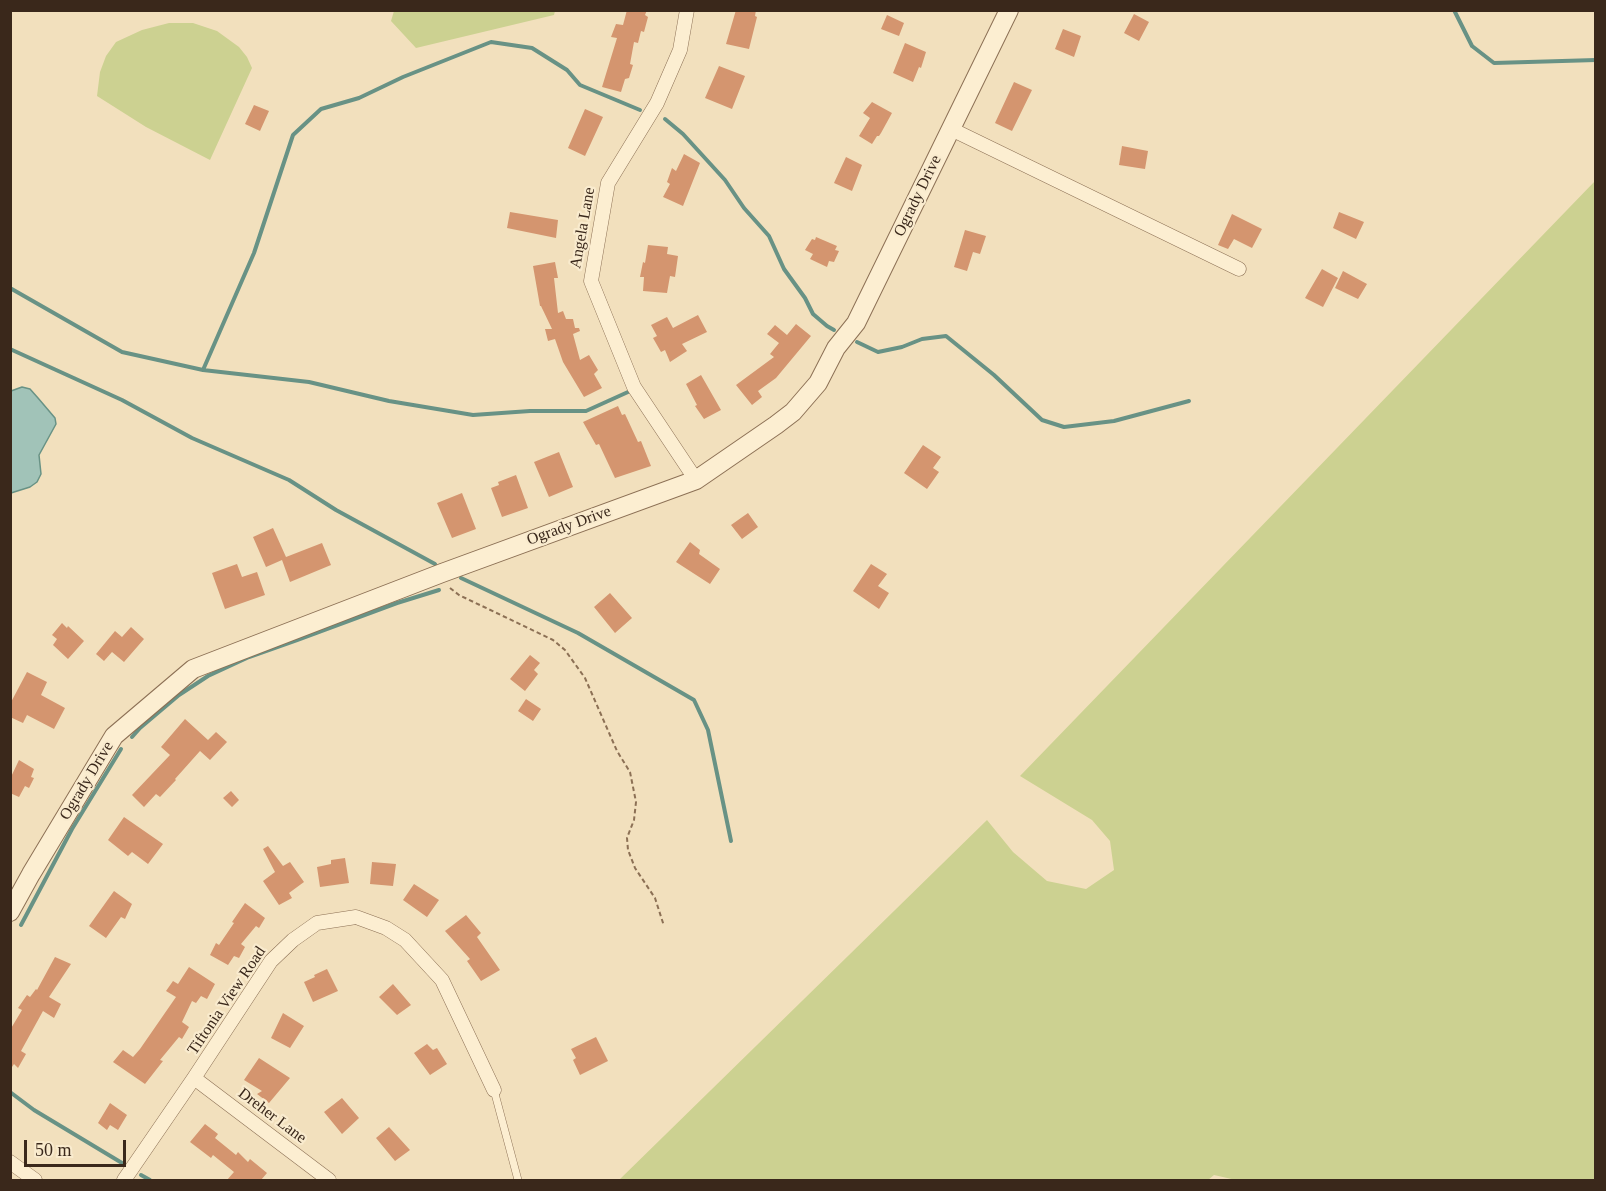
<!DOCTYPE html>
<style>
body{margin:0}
#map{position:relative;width:1606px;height:1191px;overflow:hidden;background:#f2e0bd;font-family:"Times New Roman",serif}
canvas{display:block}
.frame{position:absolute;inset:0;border:12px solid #3a281b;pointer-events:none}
.scale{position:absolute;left:24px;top:1140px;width:102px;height:27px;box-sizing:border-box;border:3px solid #3a281b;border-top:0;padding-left:8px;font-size:18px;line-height:21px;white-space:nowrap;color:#3a281b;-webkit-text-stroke:4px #f9ebce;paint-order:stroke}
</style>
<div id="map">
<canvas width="1606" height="1191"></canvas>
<div class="frame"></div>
<div class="scale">50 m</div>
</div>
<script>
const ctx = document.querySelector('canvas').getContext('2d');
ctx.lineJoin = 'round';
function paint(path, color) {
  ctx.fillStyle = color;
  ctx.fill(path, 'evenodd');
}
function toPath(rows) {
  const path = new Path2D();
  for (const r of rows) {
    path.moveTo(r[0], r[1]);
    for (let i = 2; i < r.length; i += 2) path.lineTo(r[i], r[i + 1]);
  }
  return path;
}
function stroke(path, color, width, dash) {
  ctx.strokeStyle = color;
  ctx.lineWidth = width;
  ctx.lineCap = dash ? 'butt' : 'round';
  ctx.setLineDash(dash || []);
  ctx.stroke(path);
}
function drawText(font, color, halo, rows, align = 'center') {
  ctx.font = font + ' "Times New Roman",serif';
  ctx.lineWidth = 4.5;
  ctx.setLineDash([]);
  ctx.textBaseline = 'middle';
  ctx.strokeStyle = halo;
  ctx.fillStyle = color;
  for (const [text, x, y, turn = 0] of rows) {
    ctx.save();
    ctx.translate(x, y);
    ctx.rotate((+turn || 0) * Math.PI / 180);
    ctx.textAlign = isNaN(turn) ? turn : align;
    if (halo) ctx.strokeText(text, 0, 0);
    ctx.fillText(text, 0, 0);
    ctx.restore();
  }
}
paint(toPath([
 [394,11,394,10,555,11,554,15,416,48,391,21],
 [169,23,193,23,217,31,239,47,247,57,252,68,210,160,146,127,97,96,100,72,106,56,116,42,142,30],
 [1595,181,1595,1180,1236,1180,1214,1175,1208,1180,619,1180,987,820,1013,852,1047,881,1086,889,1114,870,1110,841,1092,820,1020,776]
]), '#ccd191');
const water = toPath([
 [22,387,30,389,38,398,55,418,56,424,39,455,41,474,37,482,30,487,11,493,11,391,22,387]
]);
paint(water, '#a1c3b8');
stroke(water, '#689285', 1.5);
stroke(toPath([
 [1454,10,1472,46,1494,63,1596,60],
 [665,119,683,134,725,180,744,208,769,236,784,269,805,298,813,314,827,326,834,330],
 [10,288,122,352,203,370,254,253,293,135,321,109,359,98,403,77,491,42,532,48,567,70,580,85,640,110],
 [857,342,878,352,902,347,922,339,946,336,994,375,1042,420,1064,427,1114,421,1189,401],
 [10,349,122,400,192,438,289,480,336,510,435,564],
 [203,370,309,382,389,401,473,415,530,411,586,411,628,392],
 [461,578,578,633,694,700,708,730,731,841],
 [132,737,140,728,179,695,208,676,249,657,297,640,397,603,439,590],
 [21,925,72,829,121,749],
 [10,1092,34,1110,122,1163],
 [141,1175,150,1180]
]), '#689285', 4);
paint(toPath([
 [627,10,647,10,645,15,648,17,644,32,641,31,638,43,634,42,630,64,633,65,629,78,625,79,621,92,602,87,617,38,611,37,616,24,623,25],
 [736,10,756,10,755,16,757,17,749,49,726,44],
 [1134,14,1149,22,1139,41,1124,33],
 [887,15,904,23,899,36,881,29],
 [1063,29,1081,36,1074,57,1055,49],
 [905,43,926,52,921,68,919,67,913,82,893,73],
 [719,66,745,76,732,109,705,98],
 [1014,82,1032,90,1012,131,995,123],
 [872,102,892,113,881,133,879,136,877,136,872,144,859,136,870,118,863,113],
 [254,105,269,111,260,131,245,124],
 [585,109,603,117,585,156,568,148],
 [1122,146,1148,151,1145,169,1119,165],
 [684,154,700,163,683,206,663,197,670,184,667,182,672,168,676,171],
 [846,157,862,165,852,191,834,183],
 [510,212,558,220,556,238,507,228],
 [1339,212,1364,222,1356,239,1333,228],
 [1232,214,1262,229,1252,248,1234,239,1228,249,1218,245],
 [965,230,986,236,980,254,973,252,967,271,954,267],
 [816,237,837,246,835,250,839,251,834,262,829,261,827,267,810,259,813,254,805,250,812,239,815,240],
 [648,245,668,247,667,254,678,256,675,277,670,276,667,293,643,291,644,277,640,277,643,262,645,263],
 [555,262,558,278,554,278,558,313,563,311,566,319,573,319,575,328,579,328,580,331,573,334,580,360,589,355,598,370,594,374,602,388,584,397,563,362,555,339,548,341,545,329,552,329,541,306,540,306,533,266],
 [1322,269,1338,278,1323,307,1305,298],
 [1343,271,1367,284,1358,299,1335,288],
 [698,315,707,332,682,344,687,351,670,362,665,350,661,352,653,338,657,336,651,325,667,317,673,328],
 [796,324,811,336,776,378,758,391,762,397,752,405,736,385,774,357,770,354,779,343,767,334,775,325,787,335],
 [701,375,721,410,704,419,695,406,697,405,686,384],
 [618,406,622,415,625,414,638,442,641,441,651,466,615,478,599,444,596,445,583,422],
 [923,445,941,457,933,468,939,472,927,489,904,473],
 [559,452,573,487,549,497,534,462],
 [516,475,528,508,502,517,491,488,499,485,498,482],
 [462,493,476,529,452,538,437,503],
 [748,513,758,527,742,539,731,525],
 [273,528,286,557,322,543,331,565,290,582,282,560,266,567,253,537],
 [690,542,700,550,699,554,720,569,710,584,676,562],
 [237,564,242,577,257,572,265,595,225,609,212,573],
 [871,564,887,574,878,586,889,593,879,609,853,591],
 [610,593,632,618,615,633,594,607],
 [62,623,67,628,68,626,84,641,68,659,53,645,57,639,52,635],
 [131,627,144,639,124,662,112,652,104,661,96,654,115,631,122,637],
 [530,655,540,663,534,670,538,674,525,691,510,679],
 [27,672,47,682,41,695,65,708,54,729,27,715,23,723,10,717,10,704],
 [526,699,541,709,533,721,518,711],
 [185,719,208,740,216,732,227,742,210,760,200,751,175,779,176,780,160,797,156,794,144,807,132,795,170,755,161,747],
 [19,760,34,769,31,777,34,778,29,788,25,786,19,797,10,793,10,779],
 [231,791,239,800,232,807,223,798],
 [124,817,163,844,148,864,132,852,128,856,108,840],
 [268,846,283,866,290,862,304,882,289,893,292,898,279,905,263,881,275,872,263,849],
 [345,858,349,883,320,887,317,867,331,864,331,860],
 [372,862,396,864,393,886,370,884],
 [414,884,439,900,427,917,403,900],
 [114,891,132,904,125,919,121,917,106,938,89,926],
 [245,903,265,918,259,928,256,926,241,944,245,947,239,958,234,956,228,965,210,955,216,943,219,945,234,923,232,922],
 [466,915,481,933,477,937,500,970,481,981,467,961,470,959,445,931],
 [55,957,71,964,49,997,61,1004,54,1018,43,1011,21,1051,26,1054,18,1068,14,1064,10,1070,10,1030,22,1010,18,1008,27,995,30,997,36,989,37,990],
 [189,967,215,984,207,999,201,996,196,1003,192,1001,182,1022,189,1027,182,1039,179,1037,160,1060,163,1061,145,1084,113,1062,123,1050,133,1057,140,1049,176,997,166,991,173,981,178,984],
 [327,969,338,991,313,1002,304,982,315,977,314,975],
 [393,984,411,1005,397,1015,379,997],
 [283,1013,304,1026,290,1048,271,1038],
 [596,1037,608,1061,580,1075,573,1060,576,1058,571,1049],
 [427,1044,433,1050,437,1048,447,1064,430,1075,414,1053],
 [259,1058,290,1078,269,1103,257,1094,262,1091,244,1080],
 [342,1098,359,1118,342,1134,324,1112],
 [110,1103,127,1115,118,1130,110,1125,107,1130,98,1123],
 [205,1124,218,1134,215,1138,236,1155,238,1152,248,1162,250,1159,267,1173,261,1180,227,1180,234,1172,213,1155,211,1158,190,1142],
 [389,1127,410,1150,395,1161,376,1138]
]), '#d4956f');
const service = toPath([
 [494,1090,518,1180]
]);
const minor = toPath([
 [687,10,680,50,657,103,608,183,591,281,634,387,696,480],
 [951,129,1239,269],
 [194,1078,329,1180],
 [10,1162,35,1180],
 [124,1180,194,1078,271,961,293,940,317,923,356,917,386,928,405,940,442,980,494,1090]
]);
const tertiary = toPath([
 [10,912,31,874,114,736,193,669,442,573,696,480,776,425,793,412,818,383,836,348,856,323,1009,10]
]);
stroke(service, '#8c7055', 8);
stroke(minor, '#8c7055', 15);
stroke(tertiary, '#8c7055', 20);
stroke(toPath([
 [450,588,459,595,553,640,565,650,585,678,617,751,630,772,636,802,634,820,627,838,628,850,635,868,655,898,664,926]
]), '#8c7055', 2, [4.5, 3]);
stroke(service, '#fceed1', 7);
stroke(minor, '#fceed1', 14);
stroke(tertiary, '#fceed1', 18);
drawText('16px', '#3a281b', '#f9ebce', [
 ["Ogrady Drive",918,196,-64],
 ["Angela Lane",583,228,-80],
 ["Ogrady Drive",569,526,-20],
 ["Ogrady Drive",87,781,-59],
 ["Tiftonia View Road",227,1001,-56],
 ["Dreher Lane",272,1116,37]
]);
</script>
